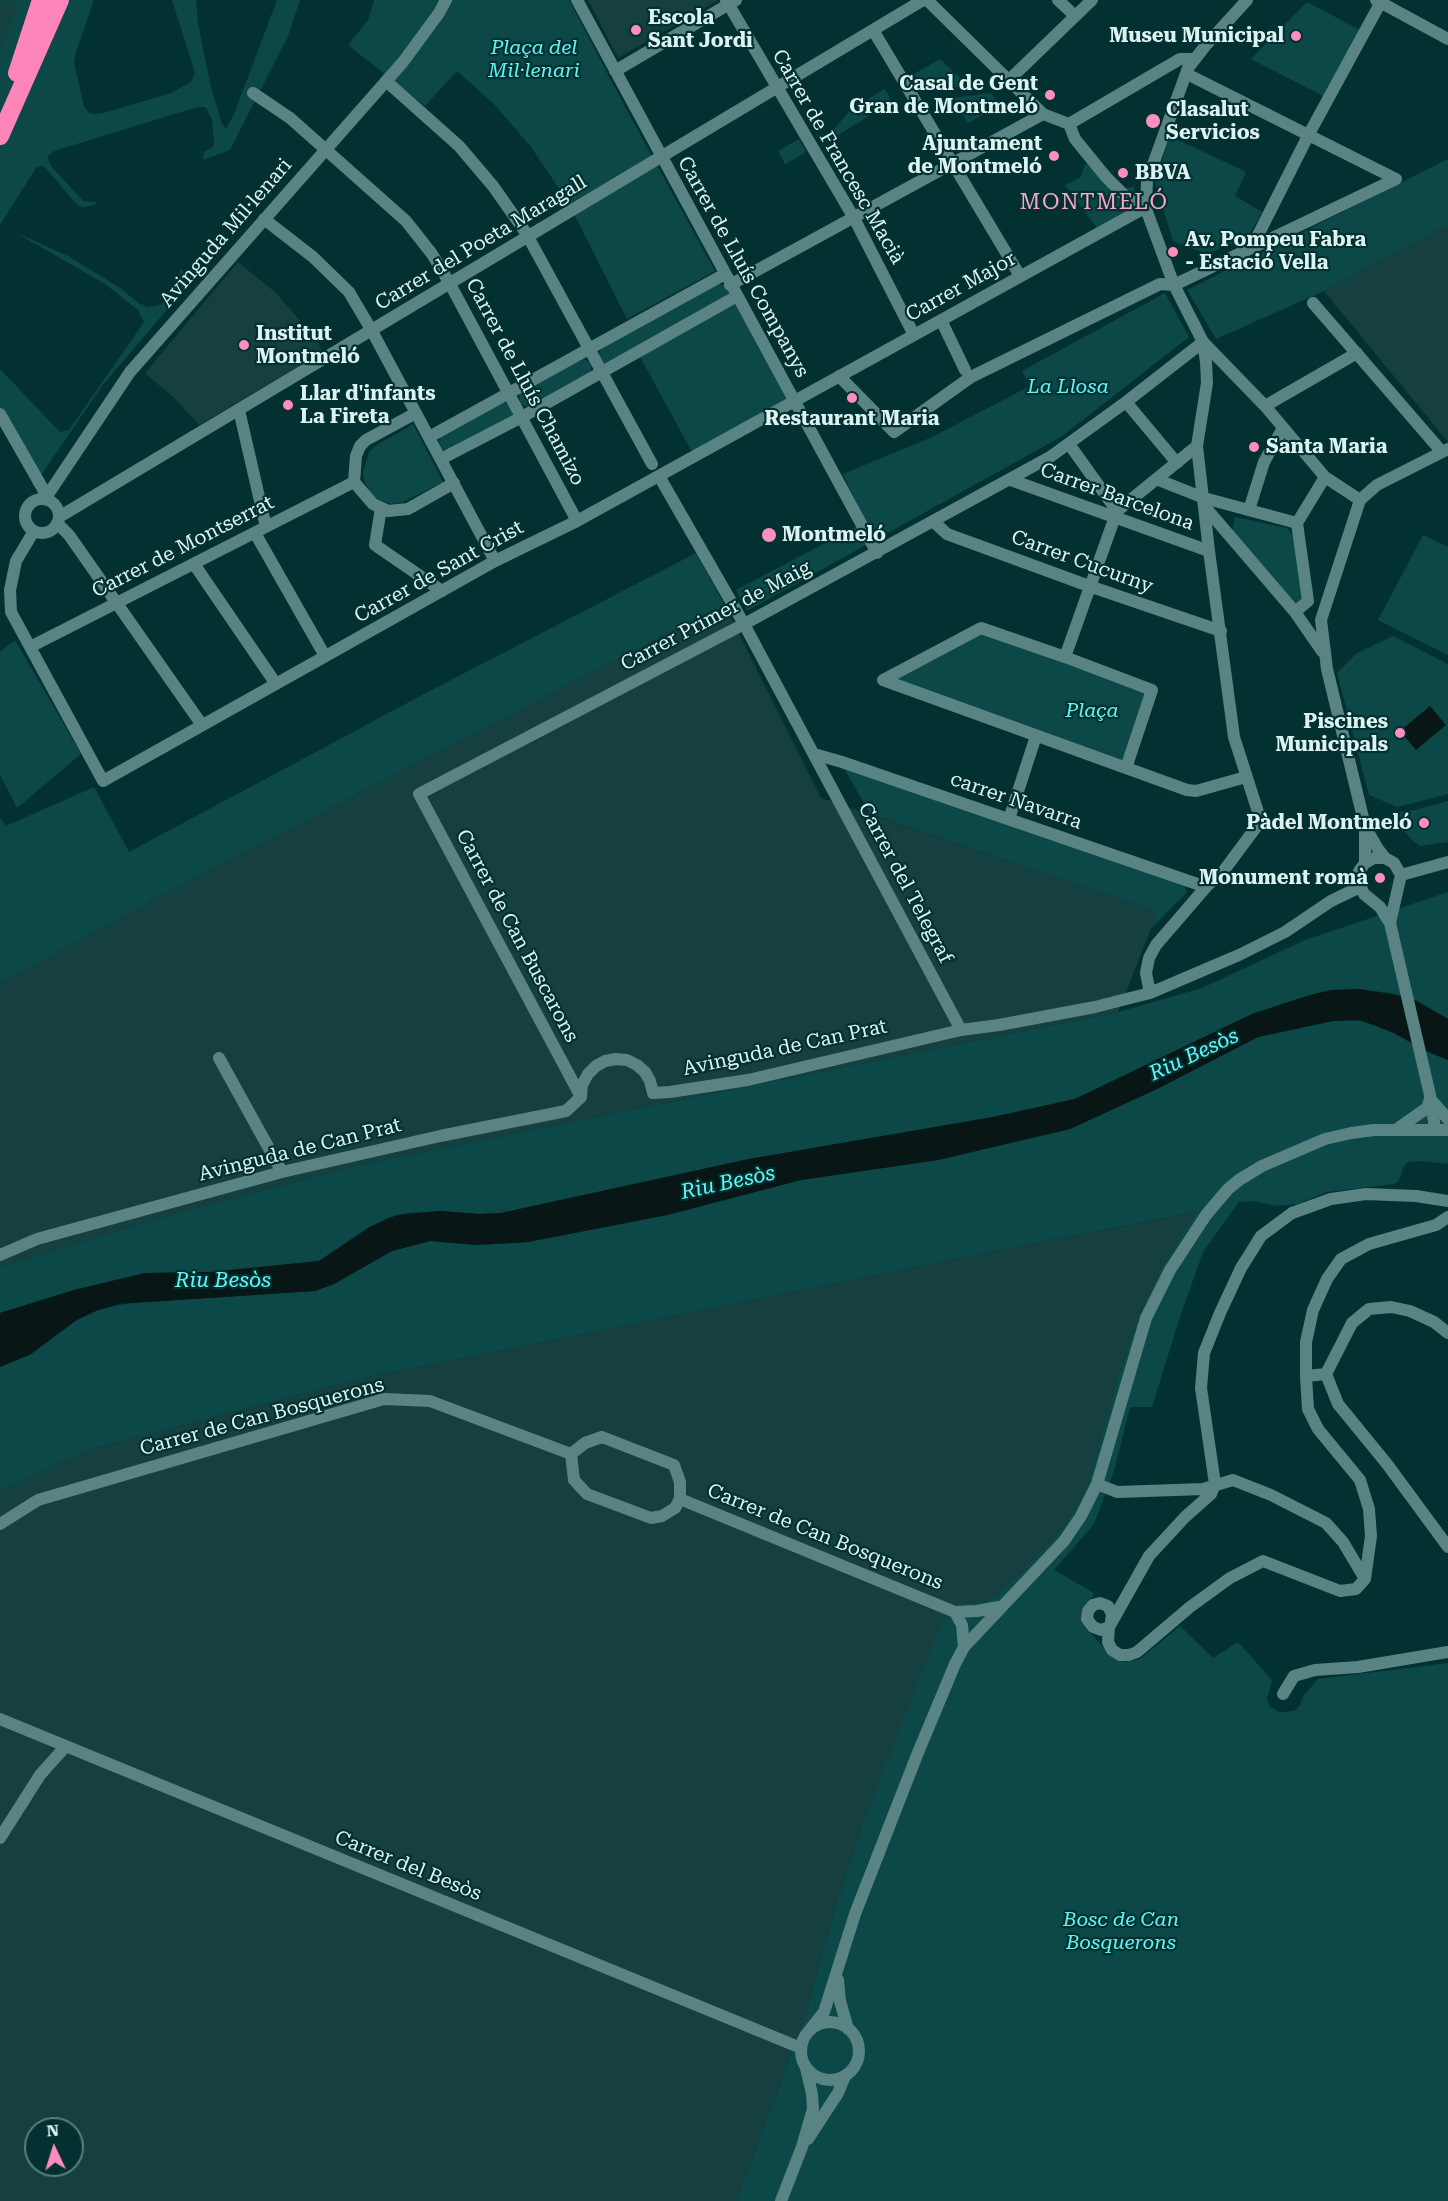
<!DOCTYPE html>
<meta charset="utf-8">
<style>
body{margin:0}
#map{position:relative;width:1448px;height:2201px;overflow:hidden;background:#033131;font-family:"Roboto Serif",serif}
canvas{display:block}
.north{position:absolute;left:24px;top:2117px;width:60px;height:60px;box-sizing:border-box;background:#033131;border:2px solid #5a7f7e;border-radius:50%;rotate:356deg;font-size:16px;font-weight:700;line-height:24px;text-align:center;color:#ddf3f2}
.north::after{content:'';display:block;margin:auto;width:21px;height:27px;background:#fe8ebd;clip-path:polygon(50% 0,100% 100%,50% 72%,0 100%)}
</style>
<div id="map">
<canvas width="1448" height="2201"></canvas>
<div class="north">N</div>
</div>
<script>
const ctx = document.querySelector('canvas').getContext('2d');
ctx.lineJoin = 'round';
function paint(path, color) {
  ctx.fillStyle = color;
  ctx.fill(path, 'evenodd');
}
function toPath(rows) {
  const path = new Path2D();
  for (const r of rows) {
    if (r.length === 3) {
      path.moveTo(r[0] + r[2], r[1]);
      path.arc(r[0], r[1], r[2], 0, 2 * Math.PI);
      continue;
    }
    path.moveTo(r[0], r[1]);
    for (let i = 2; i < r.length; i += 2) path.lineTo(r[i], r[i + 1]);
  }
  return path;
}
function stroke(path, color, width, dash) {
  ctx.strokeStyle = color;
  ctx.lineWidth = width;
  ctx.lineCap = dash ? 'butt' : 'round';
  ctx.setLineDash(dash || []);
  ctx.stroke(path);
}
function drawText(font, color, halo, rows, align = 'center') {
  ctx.font = font + ' "Roboto Serif",serif';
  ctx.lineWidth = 4.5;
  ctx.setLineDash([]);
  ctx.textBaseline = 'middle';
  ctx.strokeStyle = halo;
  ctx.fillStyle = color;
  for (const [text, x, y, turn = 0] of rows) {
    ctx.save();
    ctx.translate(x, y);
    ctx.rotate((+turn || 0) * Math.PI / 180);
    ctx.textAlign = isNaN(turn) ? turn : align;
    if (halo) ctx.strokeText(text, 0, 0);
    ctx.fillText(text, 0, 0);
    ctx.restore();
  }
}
paint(toPath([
 [8,0,18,5,0,51,0,4],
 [588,0,716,0,717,1,618,58],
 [1448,225,1448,442,1324,291],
 [238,262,276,293,315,338,323,352,199,425,176,400,145,373],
 [724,604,821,798,1158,911,1118,1012,359,1165,170,1215,0,1267,0,984,155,899],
 [1198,1212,1164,1262,1142,1308,1118,1376,1086,1490,1063,1528,1013,1580,988,1601,965,1603,891,1755,860,1831,834,1911,805,2017,736,2201,0,2201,0,1491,88,1450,378,1374,400,1371,994,1251],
 [36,2129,72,2129,72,2165,36,2165]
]), '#163f3f');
paint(toPath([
 [0,0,94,0,76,52,74,63,84,106,89,113,94,114,103,113,171,93,191,82,195,73,172,0,196,0,198,24,211,87,222,124,226,129,234,114,277,0,300,0,288,36,230,150,203,160,204,152,213,147,214,144,212,120,206,108,204,107,194,108,54,151,47,157,51,166,83,201,95,202,97,204,85,207,78,206,44,166,40,166,36,168,0,225,0,51,17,5,8,0,0,4],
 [374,0,569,0,625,107,715,271,627,319,568,202,531,147,494,104,457,71,425,106,348,45,368,20],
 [1307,2,1360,30,1323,96,1251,59],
 [940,59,969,86,924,90,914,74],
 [885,89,892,102,822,145,816,135,824,134,836,127,851,109],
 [991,93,999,106,968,123,953,98],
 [1170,136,1246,172,1235,196,1262,212,1248,237,1207,254,1173,241,1155,183],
 [799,139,806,152,785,164,778,151],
 [1095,158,1123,188,1134,187,1138,215,1101,233,1065,185,1081,177,1084,166],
 [1448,159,1448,225,1324,291,1216,339,1187,290],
 [13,231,70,257,120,288,140,304,148,307,160,305,170,297,179,282,180,269,193,279,102,386,33,487,32,479,0,421,0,369,60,432,69,430,144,322,138,310,105,284],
 [719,284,726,285,729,294,604,364,598,355,602,347],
 [1165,293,1189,337,1061,437,747,611,736,590,865,522,843,474,932,437,1030,386,1022,371],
 [734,302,789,402,693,454,639,355],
 [584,359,591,363,591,370,588,376,530,408,520,403,519,395,521,391],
 [502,402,510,405,513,414,509,419,447,451,442,449,439,442,441,435],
 [413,424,443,482,403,502,392,504,381,501,372,495,364,481,363,472,369,452,375,446],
 [1235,517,1287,528,1293,536,1303,599,1296,604,1232,532],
 [1423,535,1448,547,1448,655,1378,620],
 [696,553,724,604,155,899,0,984,0,818,6,826,94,787,129,852,424,694],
 [981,632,1146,692,1122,761,895,678],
 [1393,636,1448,664,1448,794,1397,807,1369,795,1337,673,1357,653],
 [15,640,81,754,17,808,0,775,0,652],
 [849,769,1184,885,1187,892,1151,929,1157,911,870,814,845,770],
 [1448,801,1448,842,1420,846,1413,841,1402,828,1393,812,1415,810],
 [1448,892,1448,1019,1418,1001,1391,993,1351,989,1310,995,1252,1014,1075,1099,993,1117,749,1159,501,1213,480,1214,440,1211,408,1213,387,1218,368,1228,320,1261,210,1272,145,1273,74,1290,0,1313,0,1267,170,1215,359,1165,1118,1012,1202,988,1305,940],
 [1352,1020,1370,1023,1394,1033,1426,1051,1448,1060,1448,1164,1421,1161,1410,1162,1405,1164,1398,1182,1394,1184,1327,1192,1297,1204,1277,1206,1253,1201,1239,1202,1203,1252,1179,1320,1152,1407,1130,1407,1114,1471,1094,1524,1054,1570,1094,1593,1084,1614,1086,1628,1112,1657,1125,1662,1140,1659,1180,1626,1213,1658,1238,1642,1272,1680,1267,1699,1270,1707,1280,1712,1294,1711,1300,1705,1304,1695,1318,1679,1448,1663,1448,2201,736,2201,805,2017,834,1911,860,1831,943,1619,965,1603,988,1601,1013,1580,1063,1528,1086,1490,1118,1376,1142,1308,1164,1262,1197,1212,994,1251,400,1371,378,1374,88,1450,0,1491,0,1367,31,1354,70,1324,98,1310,129,1303,315,1291,334,1284,392,1251,430,1241,477,1245,528,1242,667,1215,801,1180,938,1160,1070,1129,1157,1089,1258,1037,1333,1021]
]), '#0c4848');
paint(toPath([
 [1430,706,1446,725,1416,750,1400,731],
 [1360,989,1409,997,1448,1019,1448,1060,1426,1051,1394,1033,1360,1020,1333,1021,1258,1037,1157,1089,1070,1129,938,1160,801,1180,667,1215,528,1242,477,1245,430,1241,392,1251,334,1284,315,1291,118,1304,98,1310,78,1319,31,1354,0,1367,0,1313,74,1290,145,1273,210,1272,319,1261,368,1228,397,1215,440,1211,480,1214,501,1213,749,1159,993,1117,1075,1099,1252,1014,1310,995,1331,990]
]), '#081615');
stroke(toPath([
 [577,0,877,553],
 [726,0,854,218,914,335],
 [927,0,1043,114,1069,124,1075,139,1106,177,1125,196,1146,209],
 [1058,0,1075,16],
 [1376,0,1448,39],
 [873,30,1020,276],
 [615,71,736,0],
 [1187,74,1396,179],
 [1009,80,1092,0],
 [386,81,459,146,493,186,526,233,652,464],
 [253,93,290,118,325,149,406,221,432,254,450,284,577,521],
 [1069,124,1180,59,1193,59],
 [264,219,313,257,349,292,372,331,495,561],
 [1252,247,1309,134,1382,0],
 [730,285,1043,114],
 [1313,303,1442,452],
 [941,320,965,370],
 [1203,342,1265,406,1325,477,1360,500],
 [839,376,894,432,971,377,1160,284,1174,285,1396,179],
 [1126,402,1177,463],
 [1265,406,1357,353],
 [239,410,266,527],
 [416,413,366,440,360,446,356,456,354,482,373,504,388,511,408,509,454,483],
 [0,414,47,496],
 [429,437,725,274],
 [1069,444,1117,511],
 [441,459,522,417,737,296],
 [659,476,744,624,961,1030],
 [1156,479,1204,498,1297,523],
 [1011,480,1209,551],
 [42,516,17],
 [47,500,47,496,130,372,403,62,439,13,446,0],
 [1360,500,1321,620,1327,669,1365,826,1365,863],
 [1360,500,1377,485,1448,449],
 [1205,507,1295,612,1322,651],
 [381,508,375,545,442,591],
 [1249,510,1264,462,1283,428],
 [59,517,923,0],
 [934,522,947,534,1089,586,1221,631],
 [57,523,69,535,202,725],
 [34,531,16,561,10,590,11,612,103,781,495,561,577,521,1139,211,1146,209],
 [255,533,325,656],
 [194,564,276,684],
 [1295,612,1308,601,1297,523,1325,477],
 [30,647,354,482],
 [1065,657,1117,511,1197,446],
 [883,680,1187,790,1196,791,1246,777],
 [883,680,981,628,1065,657,1152,690,1126,768],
 [814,754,842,762,1206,887],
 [1009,819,1036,736],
 [1367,830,1378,849,1385,858,1394,863,1401,875,1390,923],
 [1385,858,1374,858,1365,863,1359,871,1358,881,1364,894,1380,907,1390,923,1430,1095,1435,1129],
 [1401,875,1448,862],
 [1150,993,1146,973,1149,958,1156,945,1206,887,1225,869,1257,826,1259,815,1234,737,1209,551,1197,446,1207,383,1206,362,1203,342,1174,285,1146,209,1147,181,1188,68,1206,45,1247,0],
 [219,1058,282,1172],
 [581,1097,419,794,748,622,1050,457,1126,402,1203,342],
 [1433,1102,1448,1119],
 [1397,1129,1427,1108,1430,1099],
 [0,1255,37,1239,282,1172,440,1136,566,1111,581,1097,582,1085,588,1074,596,1066,605,1061,616,1059,627,1060,637,1065,645,1072,650,1081,653,1093,670,1092,748,1080,961,1030,999,1025,1095,1007,1150,993,1239,955,1285,932,1331,901,1360,887],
 [1326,1374,1338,1404,1387,1464,1448,1547],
 [1306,1376,1326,1374,1352,1323,1369,1309,1391,1307,1410,1311,1434,1322,1448,1333],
 [602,1437,674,1465,680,1482,680,1499,675,1508,662,1516,651,1518,587,1494,574,1480,571,1454,585,1443,602,1437],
 [1097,1484,1117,1492,1203,1489,1233,1480,1271,1495,1326,1523,1343,1542,1365,1579],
 [680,1499,955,1612,977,1611,999,1607],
 [0,1524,38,1500,384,1399,430,1401,571,1454],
 [1365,1579,1356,1589,1340,1591,1263,1561,1230,1578,1190,1607,1137,1652,1129,1655,1120,1655,1112,1650,1108,1642,1109,1627,1149,1556,1185,1517,1211,1494,1215,1484,1201,1388,1204,1353,1220,1313,1241,1268,1261,1236,1292,1213,1331,1199,1366,1194,1416,1196,1448,1201],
 [1365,1579,1371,1536,1369,1509,1360,1480,1318,1429,1308,1409,1306,1376,1306,1342,1313,1310,1327,1279,1341,1259,1369,1244,1436,1225,1448,1217],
 [955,1612,962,1625,964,1647],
 [1109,1627,1101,1630,1093,1627,1087,1619,1088,1611,1093,1605,1100,1603,1108,1606,1112,1614,1111,1622],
 [1283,1694,1294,1676,1315,1670,1358,1667,1448,1652],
 [0,1719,801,2048],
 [0,1838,40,1775,65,1747],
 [838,1980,840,2001,848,2029],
 [830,2051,29],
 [809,2031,824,2012,855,1914,917,1755,955,1664,964,1647,1064,1541,1081,1516,1097,1484,1146,1318,1170,1270,1206,1215,1228,1189,1239,1180,1262,1166,1325,1139,1351,1133,1374,1130,1448,1130],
 [808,2139,838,2093,845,2076],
 [781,2201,802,2147,813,2109,812,2094,806,2068]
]), '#5a8484', 12);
stroke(toPath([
 [17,73,41,0],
 [0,136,60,0]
]), '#fe85b9', 18);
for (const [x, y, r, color] of [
 [636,30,6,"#fe8ebd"],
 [1296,36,6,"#fe8ebd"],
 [1050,95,6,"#fe8ebd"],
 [1153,121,8,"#fe8ebd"],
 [1054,156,6,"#fe8ebd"],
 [1123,173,6,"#fe8ebd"],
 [1173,252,6,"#fe8ebd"],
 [244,345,6,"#fe8ebd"],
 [852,398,6,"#fe8ebd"],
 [288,405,6,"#fe8ebd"],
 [1254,447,6,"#fe8ebd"],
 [769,535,8,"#fe8ebd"],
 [1400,733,6,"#fe8ebd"],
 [1424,823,6,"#fe8ebd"],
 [1380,878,6,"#fe8ebd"]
]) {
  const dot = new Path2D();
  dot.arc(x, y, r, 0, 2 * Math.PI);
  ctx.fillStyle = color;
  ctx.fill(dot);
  stroke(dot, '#033131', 2);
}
drawText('bold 20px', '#ddf3f2', '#033131', [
 ["Escola",648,18],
 ["Sant Jordi",648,41],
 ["Museu Municipal",1284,36,"right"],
 ["Casal de Gent",1038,84,"right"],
 ["Gran de Montmeló",1038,107,"right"],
 ["Clasalut",1166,110],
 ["Servicios",1166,133],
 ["Ajuntament",1042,144,"right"],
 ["de Montmeló",1042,167,"right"],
 ["BBVA",1135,173],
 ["Av. Pompeu Fabra",1185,240],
 ["- Estació Vella",1185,263],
 ["Institut",256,334],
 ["Montmeló",256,357],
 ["Llar d'infants",300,394],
 ["La Fireta",300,417],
 ["Restaurant Maria",852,419,"center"],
 ["Santa Maria",1266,447],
 ["Montmeló",782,535],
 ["Piscines",1388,722,"right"],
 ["Municipals",1388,745,"right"],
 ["Pàdel Montmeló",1412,823,"right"],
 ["Monument romà",1368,878,"right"]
], 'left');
drawText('italic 20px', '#60f5f4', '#033131', [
 ["Plaça del",534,48],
 ["Mil·lenari",534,71],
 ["La Llosa",1068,387],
 ["Plaça",1092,711],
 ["Bosc de Can",1121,1920],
 ["Bosquerons",1121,1943]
]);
drawText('20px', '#ddf3f2', '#033131', [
 ["Carrer de Francesc Macià",838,157,60],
 ["Avinguda Mil·lenari",226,233,-49],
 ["Carrer del Poeta Maragall",481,243,-31],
 ["Carrer de Lluís Companys",743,267,61],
 ["Carrer Major",961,287,-29],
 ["Carrer de Lluís Chamizo",525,382,62],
 ["Carrer Barcelona",1117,497,20],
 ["Carrer de Montserrat",183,547,-27],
 ["Carrer Cucurny",1082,562,20],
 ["Carrer de Sant Crist",439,572,-29],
 ["Carrer Primer de Maig",716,616,-28],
 ["carrer Navarra",1016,801,19],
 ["Carrer del Telegraf",905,883,62],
 ["Carrer de Can Buscarons",517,936,62],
 ["Avinguda de Can Prat",785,1048,-12],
 ["Avinguda de Can Prat",300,1150,-14],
 ["Carrer de Can Bosquerons",262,1417,-15],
 ["Carrer de Can Bosquerons",825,1537,22],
 ["Carrer del Besòs",408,1866,22]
]);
drawText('italic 21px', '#62f6f5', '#033131', [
 ["Riu Besòs",1194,1055,-25],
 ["Riu Besòs",728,1183,-12],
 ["Riu Besòs",223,1281]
]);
ctx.letterSpacing = '1.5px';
drawText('22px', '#f5a6c5', '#033131', [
 ["MONTMELÓ",1094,203]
]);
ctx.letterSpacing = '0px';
</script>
